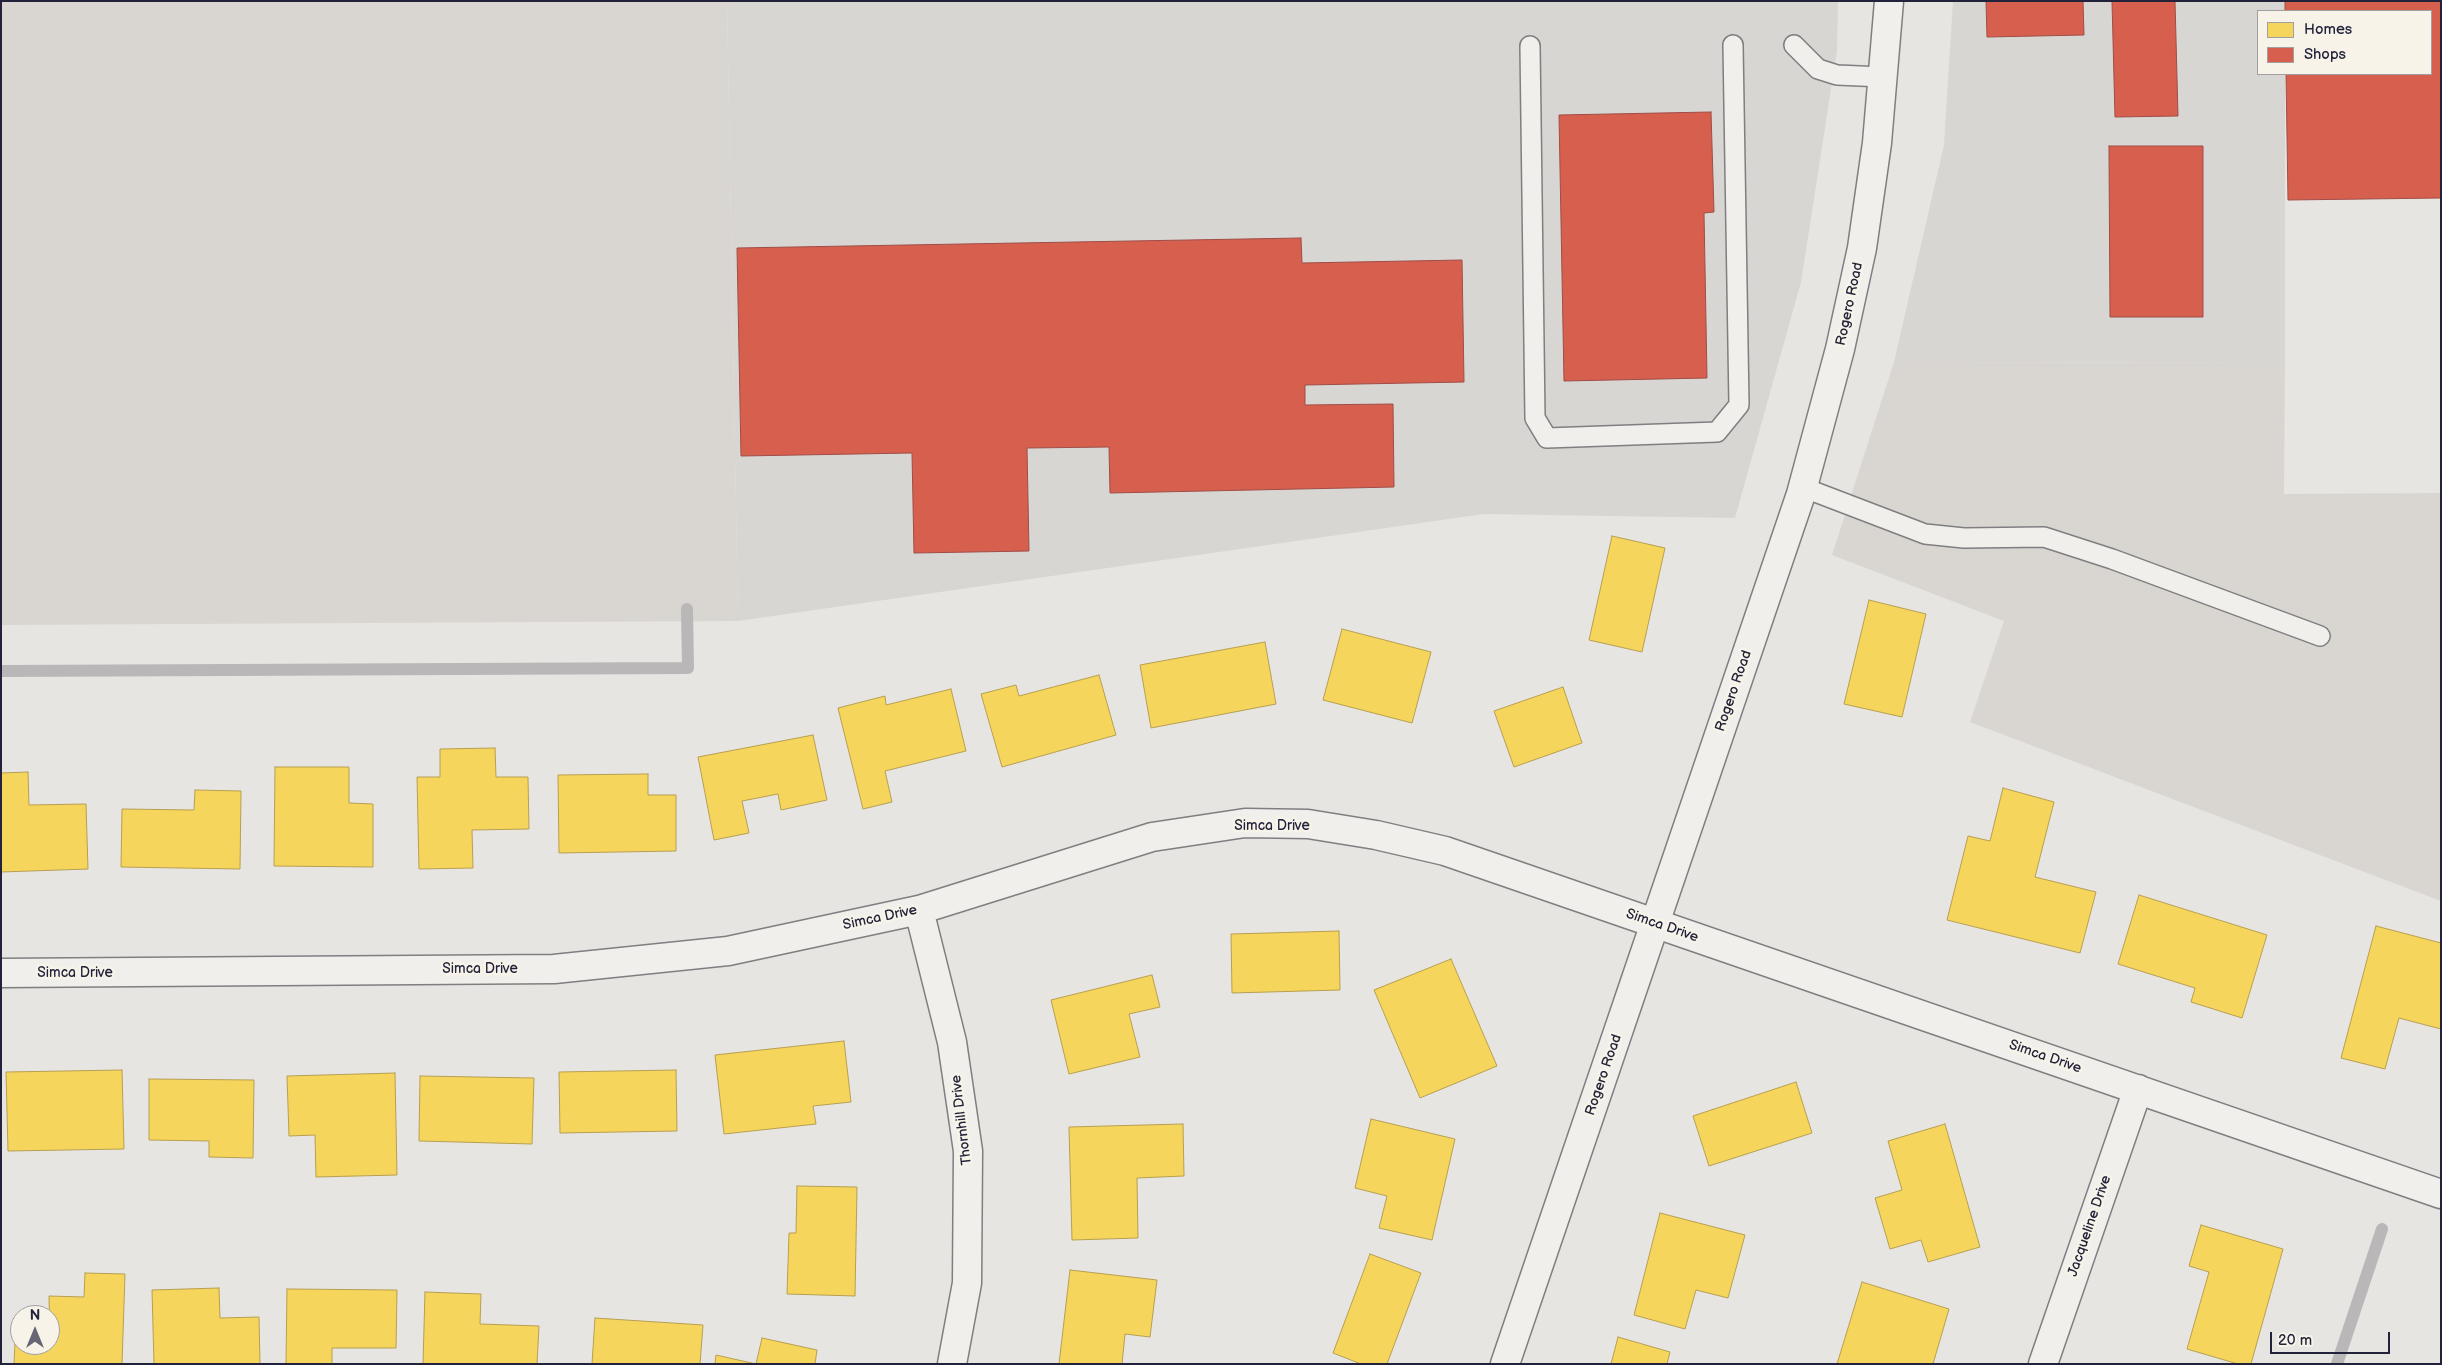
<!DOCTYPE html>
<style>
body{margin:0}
#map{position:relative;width:2442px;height:1365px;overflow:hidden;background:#e7e5e1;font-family:"Balsamiq Sans",sans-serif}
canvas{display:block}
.frame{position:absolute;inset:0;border:2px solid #22223b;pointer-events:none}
.legend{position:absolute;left:2257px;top:10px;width:175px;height:65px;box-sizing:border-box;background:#f7f3e8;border:1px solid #a29fa3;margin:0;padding:6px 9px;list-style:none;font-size:15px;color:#22223b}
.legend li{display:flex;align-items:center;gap:10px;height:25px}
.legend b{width:25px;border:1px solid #a29fa3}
.north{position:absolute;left:10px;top:1305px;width:50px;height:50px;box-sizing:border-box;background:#f7f3e8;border:1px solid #a29fa3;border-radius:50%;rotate:0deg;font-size:14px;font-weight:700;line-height:20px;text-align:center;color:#22223b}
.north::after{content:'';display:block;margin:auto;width:18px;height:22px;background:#676675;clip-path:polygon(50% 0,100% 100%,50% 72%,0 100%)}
.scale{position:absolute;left:2270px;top:1332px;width:120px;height:22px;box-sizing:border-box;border:2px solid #22223b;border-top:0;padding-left:6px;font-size:15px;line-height:18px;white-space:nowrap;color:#22223b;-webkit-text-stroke:4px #f7f3e8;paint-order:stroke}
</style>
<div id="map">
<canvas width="2442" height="1365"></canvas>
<div class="frame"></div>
<ul class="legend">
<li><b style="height:14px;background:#f6d55c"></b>Homes</li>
<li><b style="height:14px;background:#d6604d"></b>Shops</li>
</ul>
<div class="north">N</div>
<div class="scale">20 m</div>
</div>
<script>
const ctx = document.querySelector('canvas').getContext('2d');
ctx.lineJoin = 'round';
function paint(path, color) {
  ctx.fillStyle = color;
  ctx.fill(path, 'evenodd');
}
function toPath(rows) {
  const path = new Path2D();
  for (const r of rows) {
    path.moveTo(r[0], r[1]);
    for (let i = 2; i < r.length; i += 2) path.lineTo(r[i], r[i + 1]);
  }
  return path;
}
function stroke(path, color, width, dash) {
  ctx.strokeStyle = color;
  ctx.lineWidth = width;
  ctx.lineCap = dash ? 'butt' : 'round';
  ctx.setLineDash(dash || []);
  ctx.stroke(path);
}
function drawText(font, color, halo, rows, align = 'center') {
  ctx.font = font + ' "Balsamiq Sans",sans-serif';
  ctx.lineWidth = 5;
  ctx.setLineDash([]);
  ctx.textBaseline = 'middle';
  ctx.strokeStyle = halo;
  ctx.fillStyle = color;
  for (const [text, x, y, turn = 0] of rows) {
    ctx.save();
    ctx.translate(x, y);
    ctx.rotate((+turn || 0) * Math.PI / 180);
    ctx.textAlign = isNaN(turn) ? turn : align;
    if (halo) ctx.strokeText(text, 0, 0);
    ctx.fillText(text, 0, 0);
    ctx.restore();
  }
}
paint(toPath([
 [727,1,1838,1,1837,51,1801,282,1735,518,1484,514,738,621],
 [1953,1,2285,1,2285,11,2258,11,2258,74,2285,74,2285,363,1894,362,1944,145]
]), '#d8d6d3');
paint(toPath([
 [1,1,727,1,738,621,1,625],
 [1894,362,2285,363,2284,494,2441,493,2441,901,1970,722,2004,621,1832,555]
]), '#d9d6d2');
const homes = toPath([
 [1612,536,1665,548,1642,652,1589,640,1612,536],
 [1869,600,1926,614,1902,717,1844,704,1869,600],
 [1342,629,1431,652,1412,723,1323,700,1342,629],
 [1265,642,1276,704,1151,728,1140,665,1265,642],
 [1099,675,1116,735,1002,767,981,694,1016,685,1019,696,1099,675],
 [1563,687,1582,743,1514,767,1494,711,1563,687],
 [951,689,966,751,885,771,892,802,863,809,838,708,885,696,886,705,951,689],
 [813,735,827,800,781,810,778,794,742,801,749,833,714,840,698,757,813,735],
 [495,748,496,777,528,777,529,829,472,830,473,868,419,869,417,777,440,777,440,749,495,748],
 [275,767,349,767,349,803,373,804,373,867,274,866,275,767],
 [28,772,29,805,86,804,88,869,1,872,1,773,28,772],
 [648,774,648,795,676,795,676,851,559,853,558,775,648,774],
 [2003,788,2054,802,2035,877,2096,892,2080,953,1947,920,1968,836,1990,841,2003,788],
 [195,790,241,791,240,869,121,867,122,809,194,810,195,790],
 [2139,895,2267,935,2242,1018,2191,1002,2195,988,2118,964,2139,895],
 [2376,926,2441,943,2441,1029,2399,1018,2385,1069,2341,1058,2376,926],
 [1339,931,1340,990,1232,993,1231,934,1339,931],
 [1451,959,1497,1066,1420,1098,1374,990,1451,959],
 [1152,975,1160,1007,1129,1014,1140,1057,1069,1074,1051,1000,1152,975],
 [844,1041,851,1102,813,1106,816,1124,724,1134,715,1055,844,1041],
 [122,1070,124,1149,8,1151,6,1072,122,1070],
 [676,1070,677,1131,560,1133,559,1072,676,1070],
 [395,1073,397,1175,316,1177,315,1135,289,1136,287,1076,395,1073],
 [420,1076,534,1078,532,1144,419,1141,420,1076],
 [149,1079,254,1080,253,1158,209,1157,209,1141,149,1140,149,1079],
 [1796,1082,1812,1133,1709,1166,1693,1116,1796,1082],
 [1371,1119,1455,1139,1432,1240,1379,1228,1387,1196,1355,1188,1371,1119],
 [1183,1124,1184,1176,1137,1178,1138,1238,1072,1240,1069,1127,1183,1124],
 [1945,1124,1980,1247,1928,1262,1921,1240,1890,1249,1875,1198,1902,1190,1888,1141,1945,1124],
 [797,1186,857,1187,855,1296,787,1294,789,1233,796,1233,797,1186],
 [1660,1213,1745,1235,1728,1298,1696,1290,1685,1329,1634,1315,1660,1213],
 [2201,1225,2283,1249,2251,1364,2238,1364,2187,1349,2209,1272,2189,1266,2201,1225],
 [1370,1254,1421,1273,1387,1364,1361,1364,1333,1353,1370,1254],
 [1070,1270,1157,1280,1150,1337,1125,1334,1122,1364,1059,1364,1070,1270],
 [85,1273,125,1274,122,1364,14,1364,16,1321,20,1321,20,1345,50,1345,49,1296,84,1297,85,1273],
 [1862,1282,1949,1309,1933,1364,1837,1364,1862,1282],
 [219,1288,220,1318,259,1317,260,1364,154,1364,152,1290,219,1288],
 [287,1289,397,1290,396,1348,332,1348,332,1364,286,1364,287,1289],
 [425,1292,481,1294,480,1324,539,1326,537,1364,423,1364,425,1292],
 [595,1318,703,1325,700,1364,592,1364,595,1318],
 [1618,1337,1670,1352,1667,1364,1611,1364,1618,1337],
 [762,1338,817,1350,815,1364,715,1364,716,1355,756,1364,762,1338]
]);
paint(homes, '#f6d55c');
stroke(homes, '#b69f52', 1);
const shops = toPath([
 [1986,1,2083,1,2084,35,1987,37,1986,1],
 [2112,1,2175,1,2178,116,2115,117,2112,1],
 [2285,1,2441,1,2441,198,2288,200,2286,74,2431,74,2431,11,2285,11,2285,1],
 [1711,112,1714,212,1704,213,1707,378,1564,381,1559,115,1711,112],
 [2109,146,2203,146,2203,317,2110,317,2109,146],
 [1301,238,1302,263,1462,260,1464,382,1305,385,1305,405,1393,404,1394,487,1110,493,1109,447,1027,448,1029,551,914,553,912,453,741,456,737,248,1301,238]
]);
paint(shops, '#d6604d');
stroke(shops, '#a04d48', 1);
stroke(toPath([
 [1,671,688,668,687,609],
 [2337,1364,2382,1229]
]), '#bab7b8', 12);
const lane = toPath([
 [1794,45,1818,69,1837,75,1883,77],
 [1530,46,1535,418,1547,438,1717,432,1739,405,1733,45],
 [1802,487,1925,534,1964,538,2044,537,2112,559,2320,636]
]);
const street = toPath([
 [919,910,952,1042,968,1151,967,1283,952,1364],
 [1,973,554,969,728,951,919,910,1152,837,1245,823,1308,824,1376,835,1445,851,2441,1194],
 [2043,1364,2138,1089]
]);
const secondary = toPath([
 [1505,1364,1801,494,1840,349,1862,248,1877,143,1889,1]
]);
stroke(lane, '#7f7e81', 22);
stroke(street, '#7f7e81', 31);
stroke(secondary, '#7f7e81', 31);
stroke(lane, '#f0efeb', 19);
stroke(street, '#f0efeb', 28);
stroke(secondary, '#f0efeb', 28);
drawText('14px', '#22223b', '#f7f3e8', [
 ["Rogero Road",1850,304,-78],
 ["Rogero Road",1734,691,-71],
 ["Simca Drive",1272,826],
 ["Simca Drive",880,918,-12],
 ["Simca Drive",1662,926,19],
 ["Simca Drive",480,969],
 ["Simca Drive",75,973],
 ["Simca Drive",2045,1057,19],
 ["Rogero Road",1604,1075,-71],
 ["Thornhill Drive",962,1120,-97],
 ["Jacqueline Drive",2090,1226,-71]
]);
</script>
